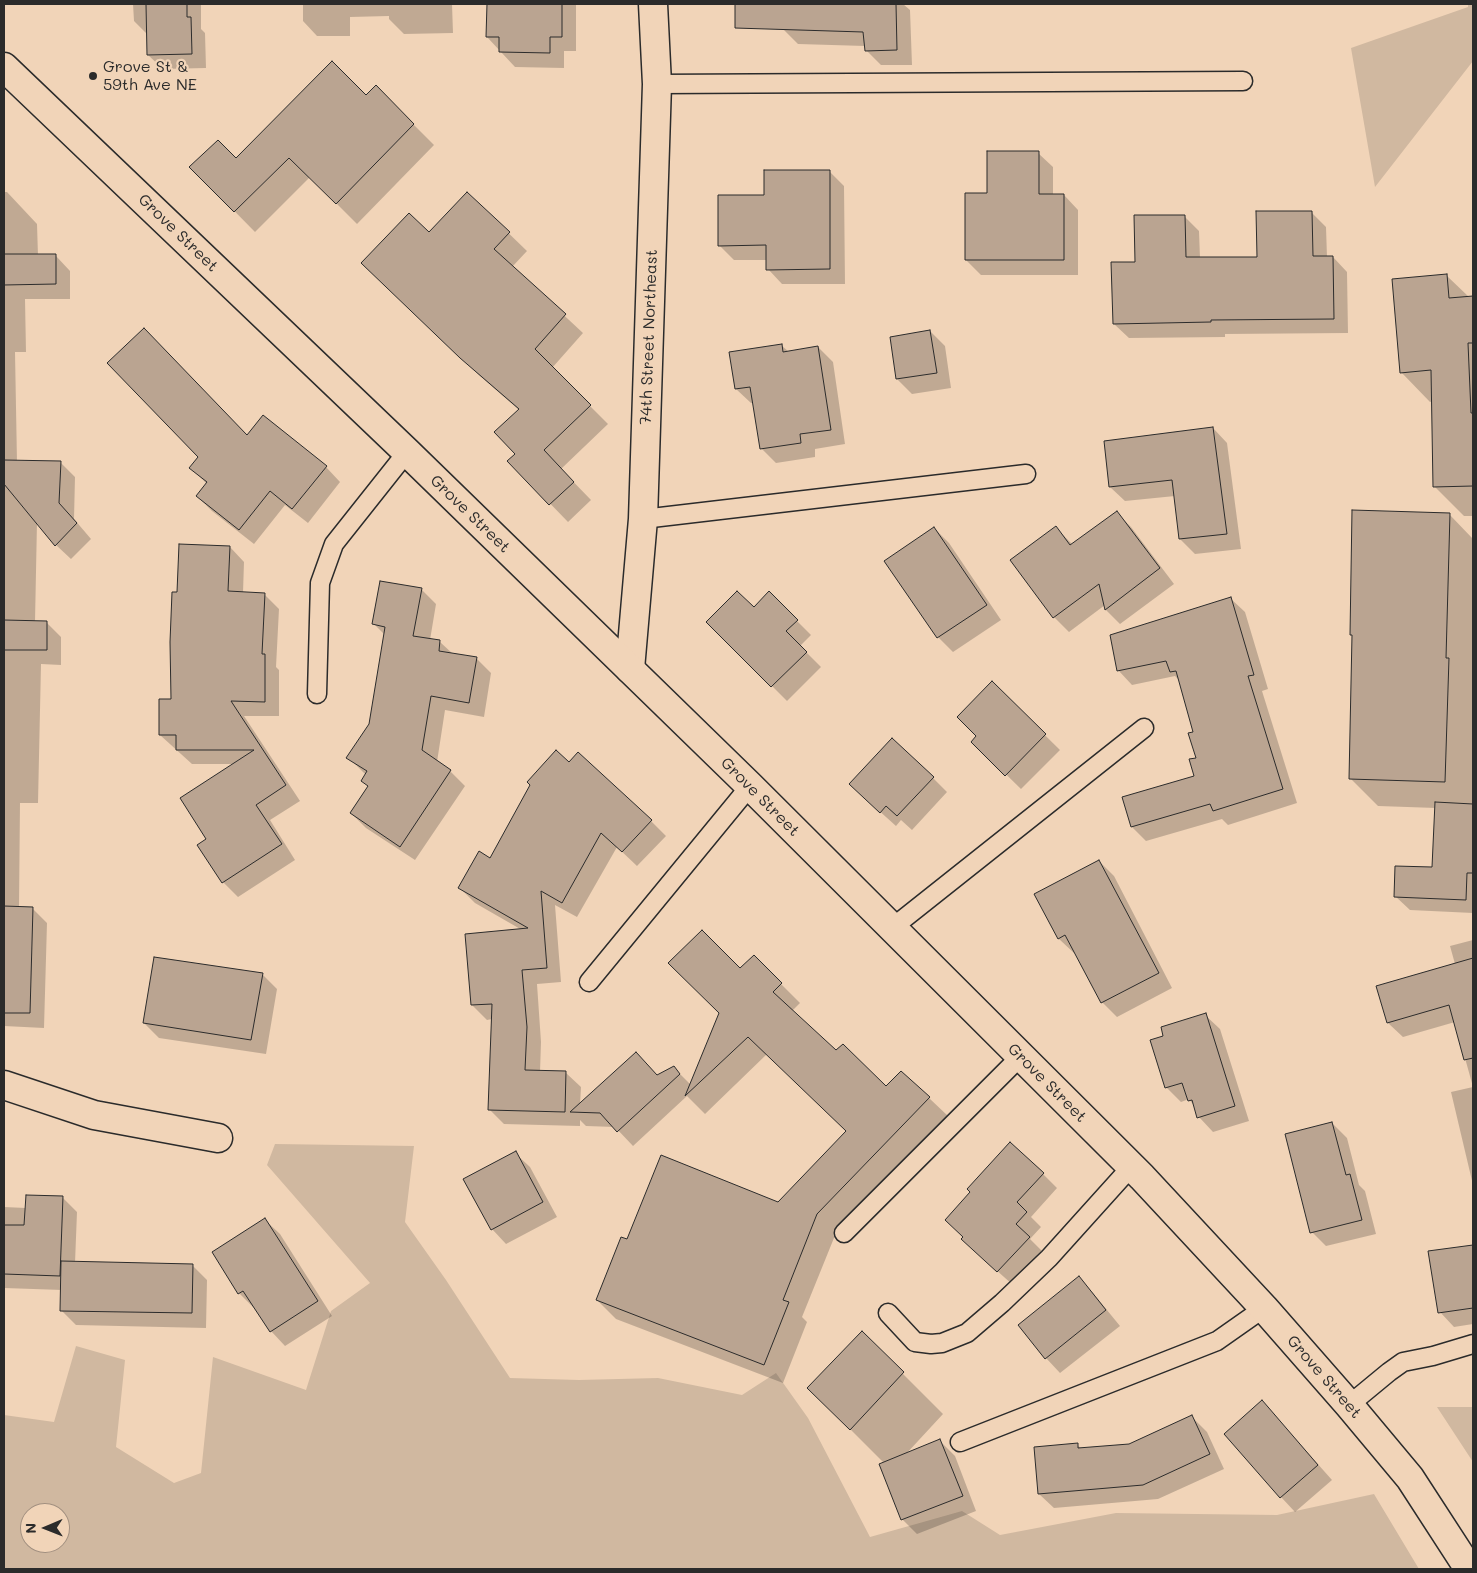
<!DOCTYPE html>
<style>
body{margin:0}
#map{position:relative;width:1477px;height:1573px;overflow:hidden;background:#f1d4b8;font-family:Mali,sans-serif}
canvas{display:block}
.frame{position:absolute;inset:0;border:5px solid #2b2b2b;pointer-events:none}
.north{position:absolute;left:20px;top:1503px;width:50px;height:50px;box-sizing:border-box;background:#f1d4b8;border:1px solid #a29080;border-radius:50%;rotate:269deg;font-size:14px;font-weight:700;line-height:20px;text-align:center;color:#2b2b2b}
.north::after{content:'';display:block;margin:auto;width:18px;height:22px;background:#2b2b2b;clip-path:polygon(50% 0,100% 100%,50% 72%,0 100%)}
</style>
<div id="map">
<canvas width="1477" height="1573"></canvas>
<div class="frame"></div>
<div class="north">N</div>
</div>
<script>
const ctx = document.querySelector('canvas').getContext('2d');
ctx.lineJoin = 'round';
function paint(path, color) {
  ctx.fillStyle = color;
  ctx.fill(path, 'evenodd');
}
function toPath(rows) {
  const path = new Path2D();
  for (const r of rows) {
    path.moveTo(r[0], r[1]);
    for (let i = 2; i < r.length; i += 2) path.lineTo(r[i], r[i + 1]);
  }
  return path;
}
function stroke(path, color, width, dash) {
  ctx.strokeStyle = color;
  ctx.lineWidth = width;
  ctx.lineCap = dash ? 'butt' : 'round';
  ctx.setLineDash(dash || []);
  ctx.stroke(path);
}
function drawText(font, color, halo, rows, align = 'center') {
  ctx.font = font + ' Mali,sans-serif';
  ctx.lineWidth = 4.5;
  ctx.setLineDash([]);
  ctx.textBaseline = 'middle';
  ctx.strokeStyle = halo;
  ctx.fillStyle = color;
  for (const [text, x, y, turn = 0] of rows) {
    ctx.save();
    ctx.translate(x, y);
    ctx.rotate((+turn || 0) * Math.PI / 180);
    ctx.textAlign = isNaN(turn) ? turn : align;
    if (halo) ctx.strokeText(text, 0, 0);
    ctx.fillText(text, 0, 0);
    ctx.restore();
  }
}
paint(toPath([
 [1468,4,1473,4,1473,61,1375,187,1351,48,1468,7],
 [275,1144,414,1146,405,1222,446,1280,510,1378,579,1380,658,1378,742,1395,776,1373,808,1418,870,1537,962,1511,1000,1535,1116,1513,1277,1515,1374,1494,1419,1569,4,1569,4,1415,54,1422,76,1346,125,1360,116,1447,174,1483,201,1473,213,1357,306,1390,331,1311,370,1283,267,1165],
 [30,1513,60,1513,60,1543,30,1543],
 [1437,1407,1473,1407,1473,1462]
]), '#d0b8a0');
paint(toPath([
 [133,4,201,4,201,29,205,33,206,68,163,69,148,55,148,35,134,21],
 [301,4,452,4,453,33,404,34,389,19,389,16,350,17,350,36,317,36,303,21,303,5],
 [488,4,576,4,576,51,564,51,564,68,515,67,487,37],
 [784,4,903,4,910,10,912,65,881,65,866,50,865,46,798,44,783,29],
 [376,87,434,145,357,224,310,177,255,232,191,167,237,160,366,97],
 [1038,153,1053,167,1053,195,1064,195,1078,210,1078,275,981,275,966,260,989,195],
 [829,171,844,186,845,284,782,284,768,269,767,260,734,260,719,245,765,196],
 [4,192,7,192,37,224,38,256,56,256,70,271,70,299,25,299,26,352,15,352,17,462,60,462,75,477,74,519,91,539,71,559,56,545,37,522,35,622,46,622,61,637,61,665,41,664,38,803,20,803,19,907,32,908,47,923,44,1028,4,1026],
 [467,193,527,251,512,267,583,333,552,368,608,424,561,469,591,500,568,522,509,461,517,454,519,410,480,376,381,281,429,234],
 [1311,212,1326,227,1327,257,1333,257,1347,272,1348,333,1225,334,1225,337,1129,338,1114,324,1136,263,1184,216,1199,231,1200,258,1258,258],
 [1447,276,1469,297,1473,297,1473,516,1464,516,1435,487,1433,401,1430,402,1401,372],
 [930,331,945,346,951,388,912,394,897,379],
 [781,345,789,352,818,347,833,362,845,444,815,449,815,457,776,463,761,448,754,403,751,403,736,389],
 [1213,428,1227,443,1241,549,1195,554,1180,539,1175,496,1125,501,1110,487],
 [247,437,326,467,340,482,308,523,285,505,254,544,212,511,197,496,207,484,191,468],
 [1116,512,1131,527,1174,584,1120,624,1106,610,1105,605,1069,632,1054,617,1012,561,1056,528,1073,545],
 [1449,514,1473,539,1473,913,1410,910,1395,896,1433,868,1436,808,1378,806,1350,778,1353,636,1351,634],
 [934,528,949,543,1001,620,953,652,938,637],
 [230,547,244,562,243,593,264,594,279,609,276,667,279,670,279,716,244,716,300,801,270,820,295,860,238,897,223,882,199,845,208,839,234,764,192,764,160,735,172,700,178,593],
 [421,589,436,604,430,640,440,642,453,654,477,659,491,673,484,717,445,710,437,762,450,771,465,786,415,860,366,828,351,813,369,787,362,781,366,775,348,757,370,724,385,635,374,624],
 [769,593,811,635,800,646,821,667,787,701,708,622,754,609],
 [1230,598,1245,612,1268,689,1262,691,1297,803,1228,825,1222,819,1146,841,1132,827,1196,777,1197,759,1195,733,1180,681,1175,676,1132,685,1118,670],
 [992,683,1060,750,1021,789,973,742,978,736],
 [569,764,651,821,666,836,637,866,617,847,577,917,555,905,561,982,537,984,541,1042,540,1072,566,1073,581,1087,580,1105,658,1077,674,1068,691,1085,740,970,754,957,800,1003,792,1011,836,1051,886,1088,929,1098,948,1116,836,1233,802,1317,807,1322,783,1383,616,1319,597,1300,628,1240,778,1203,847,1132,767,1054,705,1114,687,1096,633,1146,615,1127,586,1126,580,1120,580,1126,504,1124,489,1109,492,1019,487,1020,472,1005,522,930,475,903,460,888,490,859],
 [933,778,947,792,912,830,901,820,896,826,866,799],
 [1099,861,1114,876,1172,988,1117,1017,1102,1002,1076,952,1074,953,1059,939,1036,895],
 [1473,940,1473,1185,1451,1092,1473,1087,1455,1022,1403,1037,1388,1023,1455,964,1450,946],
 [262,974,277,989,266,1054,159,1038,144,1023],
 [1205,1015,1220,1029,1249,1121,1213,1132,1199,1117,1195,1107,1189,1099,1181,1102,1166,1087,1165,1037],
 [1332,1123,1347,1138,1359,1185,1365,1191,1376,1234,1326,1246,1311,1231],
 [515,1153,530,1167,557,1217,506,1244,492,1229],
 [1043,1174,1057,1188,1031,1217,1041,1227,1030,1239,1043,1252,1013,1285,977,1253,964,1237],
 [62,1197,77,1212,75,1263,192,1265,207,1280,206,1328,76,1325,61,1310,62,1290,4,1288,4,1207,26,1208],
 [265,1220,280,1234,332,1316,285,1346,271,1331,254,1308,239,1293],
 [1473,1246,1473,1324,1454,1327,1440,1312,1430,1252],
 [1079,1278,1093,1293,1120,1326,1060,1373,1046,1358],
 [862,1333,943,1414,906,1454,940,1441,955,1456,976,1511,917,1534,902,1519,880,1464,884,1463,809,1388],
 [1192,1417,1207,1432,1224,1469,1158,1499,1054,1508,1039,1494,1077,1445,1082,1449,1130,1445],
 [1276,1417,1332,1480,1295,1512,1281,1497]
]), '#0003');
const building = toPath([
 [146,4,187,4,187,17,191,17,192,54,147,55,146,4],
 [487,4,562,4,562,37,550,37,550,53,499,52,499,37,486,37,487,4],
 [735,4,896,4,897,50,865,51,863,32,735,28,735,4],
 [332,61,366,95,376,85,414,124,336,204,289,158,234,212,189,167,218,140,236,158,332,61],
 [987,151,1039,151,1039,194,1064,194,1064,260,965,260,965,193,987,193,987,151],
 [764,170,830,170,830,269,766,270,766,245,718,246,718,195,764,195,764,170],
 [467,192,510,232,494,249,566,314,535,349,591,405,544,450,574,482,549,505,507,461,515,454,494,432,519,409,460,358,361,263,409,213,429,232,467,192],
 [1256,211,1312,211,1313,256,1333,256,1334,319,1211,320,1211,322,1113,324,1111,262,1135,262,1134,215,1185,215,1186,257,1257,257,1256,211],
 [4,254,56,254,56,284,4,285,4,254],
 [1447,274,1449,298,1473,296,1473,343,1468,343,1471,413,1473,413,1473,486,1433,487,1431,370,1400,373,1392,279,1447,274],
 [144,328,247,435,263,415,327,466,292,509,270,491,239,530,196,496,207,482,189,468,198,457,107,363,144,328],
 [930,330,937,373,896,379,890,337,930,330],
 [782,344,783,352,818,346,831,430,800,434,801,443,760,449,750,387,735,389,729,352,782,344],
 [1213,427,1227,534,1179,539,1172,480,1109,487,1104,441,1213,427],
 [4,460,61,461,59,503,77,523,55,546,4,484,4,460],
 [1352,510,1450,513,1446,658,1449,658,1445,782,1349,779,1352,635,1350,635,1352,510],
 [1117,511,1160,568,1105,610,1099,584,1053,618,1010,560,1056,526,1070,545,1117,511],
 [934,527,987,605,937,638,884,561,934,527],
 [179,544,230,546,228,591,265,593,262,654,265,654,265,702,231,701,286,785,256,805,282,844,222,883,197,845,206,839,180,798,254,750,176,750,176,735,159,735,159,699,171,699,170,642,172,592,177,592,179,544],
 [380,581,422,588,413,636,440,640,439,651,477,657,469,703,431,696,422,750,451,770,400,847,350,813,368,786,361,781,367,771,346,758,369,724,385,627,372,624,380,581],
 [737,591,754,607,769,591,798,620,786,631,807,652,771,687,706,622,737,591],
 [1231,597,1254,675,1248,676,1283,789,1213,811,1210,804,1131,827,1122,797,1194,776,1189,759,1196,758,1188,733,1193,732,1176,671,1170,672,1166,661,1117,671,1110,635,1231,597],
 [4,620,47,621,47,650,4,650,4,620],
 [992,681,1046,734,1005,776,971,742,976,736,957,717,992,681],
 [892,738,934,777,897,816,886,806,880,813,849,784,892,738],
 [556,750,569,762,578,752,652,820,622,852,601,833,562,903,541,891,547,968,522,970,527,1027,525,1070,566,1071,565,1112,488,1110,492,1004,471,1005,465,934,528,928,458,888,479,851,490,858,530,785,527,782,556,750],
 [1435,802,1473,804,1473,873,1467,873,1466,900,1394,897,1395,866,1432,867,1435,802],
 [1099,860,1159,973,1101,1003,1065,935,1058,939,1034,894,1099,860],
 [4,906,33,907,30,1013,4,1013,4,906],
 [702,930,740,968,754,955,782,983,773,992,836,1050,843,1044,886,1086,901,1071,930,1097,817,1214,783,1300,789,1302,764,1365,596,1300,621,1237,627,1239,661,1155,778,1202,846,1131,748,1037,685,1096,719,1013,668,963,702,930],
 [154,957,263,973,251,1040,143,1023,154,957],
 [1473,958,1473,1058,1464,1060,1449,1005,1387,1023,1376,986,1473,958],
 [1206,1013,1235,1106,1197,1118,1192,1100,1188,1101,1182,1083,1165,1088,1150,1040,1163,1036,1161,1027,1206,1013],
 [636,1052,657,1075,674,1066,680,1074,617,1132,600,1113,570,1112,636,1052],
 [1332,1122,1346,1175,1350,1174,1362,1220,1310,1233,1285,1134,1332,1122],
 [1010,1142,1044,1173,1017,1202,1027,1212,1016,1224,1030,1237,997,1272,961,1239,963,1237,945,1220,970,1192,967,1189,1010,1142],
 [516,1151,543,1202,491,1230,463,1179,516,1151],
 [26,1195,63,1196,60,1276,4,1274,4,1225,24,1225,26,1195],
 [265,1218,318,1301,270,1332,243,1291,238,1294,212,1252,265,1218],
 [1473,1245,1473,1308,1438,1313,1428,1251,1473,1245],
 [61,1261,193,1264,192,1313,60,1311,61,1261],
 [1079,1276,1106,1310,1045,1359,1018,1325,1079,1276],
 [862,1331,904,1372,850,1430,807,1388,862,1331],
 [1262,1400,1318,1465,1280,1498,1224,1434,1262,1400],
 [1192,1415,1210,1454,1143,1485,1038,1494,1034,1447,1078,1443,1078,1448,1129,1444,1192,1415],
 [940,1439,963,1496,901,1520,879,1464,940,1439]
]);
paint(building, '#baa491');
stroke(building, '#2b2b2b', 1);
const lane = toPath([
 [657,84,1243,81],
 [643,519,1026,474],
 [317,694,320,583,334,544,407,452],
 [892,928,1144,728],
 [589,982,750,786],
 [844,1233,1021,1056],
 [888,1313,915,1342,931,1344,942,1343,967,1333,1002,1303,1049,1258,1131,1167],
 [1349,1405,1389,1372,1403,1362,1433,1356,1473,1344],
 [960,1442,1217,1341,1264,1308]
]);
const street = toPath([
 [630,669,643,519,657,84,653,4],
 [4,1085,94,1115,218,1138]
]);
const secondary = toPath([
 [4,67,407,452,750,786,1142,1177,1264,1308,1349,1405,1410,1478,1469,1569]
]);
stroke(lane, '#2b2b2b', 21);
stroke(street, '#2b2b2b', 31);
stroke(secondary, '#2b2b2b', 31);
stroke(lane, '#f1d4b8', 18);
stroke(street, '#f1d4b8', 28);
stroke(secondary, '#f1d4b8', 28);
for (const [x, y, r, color] of [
 [93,76,5,"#2b2b2b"]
]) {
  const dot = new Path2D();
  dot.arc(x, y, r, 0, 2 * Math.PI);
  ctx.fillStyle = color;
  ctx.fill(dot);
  stroke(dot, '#f1d4b8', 2);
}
drawText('16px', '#2b2b2b', '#f1d4b8', [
 ["Grove St &",103,67],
 ["59th Ave NE",103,85]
], 'left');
drawText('16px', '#2b2b2b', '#f1d4b8', [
 ["Grove Street",178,233,44],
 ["74th Street Northeast",649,337,-88],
 ["Grove Street",470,514,44],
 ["Grove Street",760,797,45],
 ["Grove Street",1047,1083,45],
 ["Grove Street",1324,1377,49]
]);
</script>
